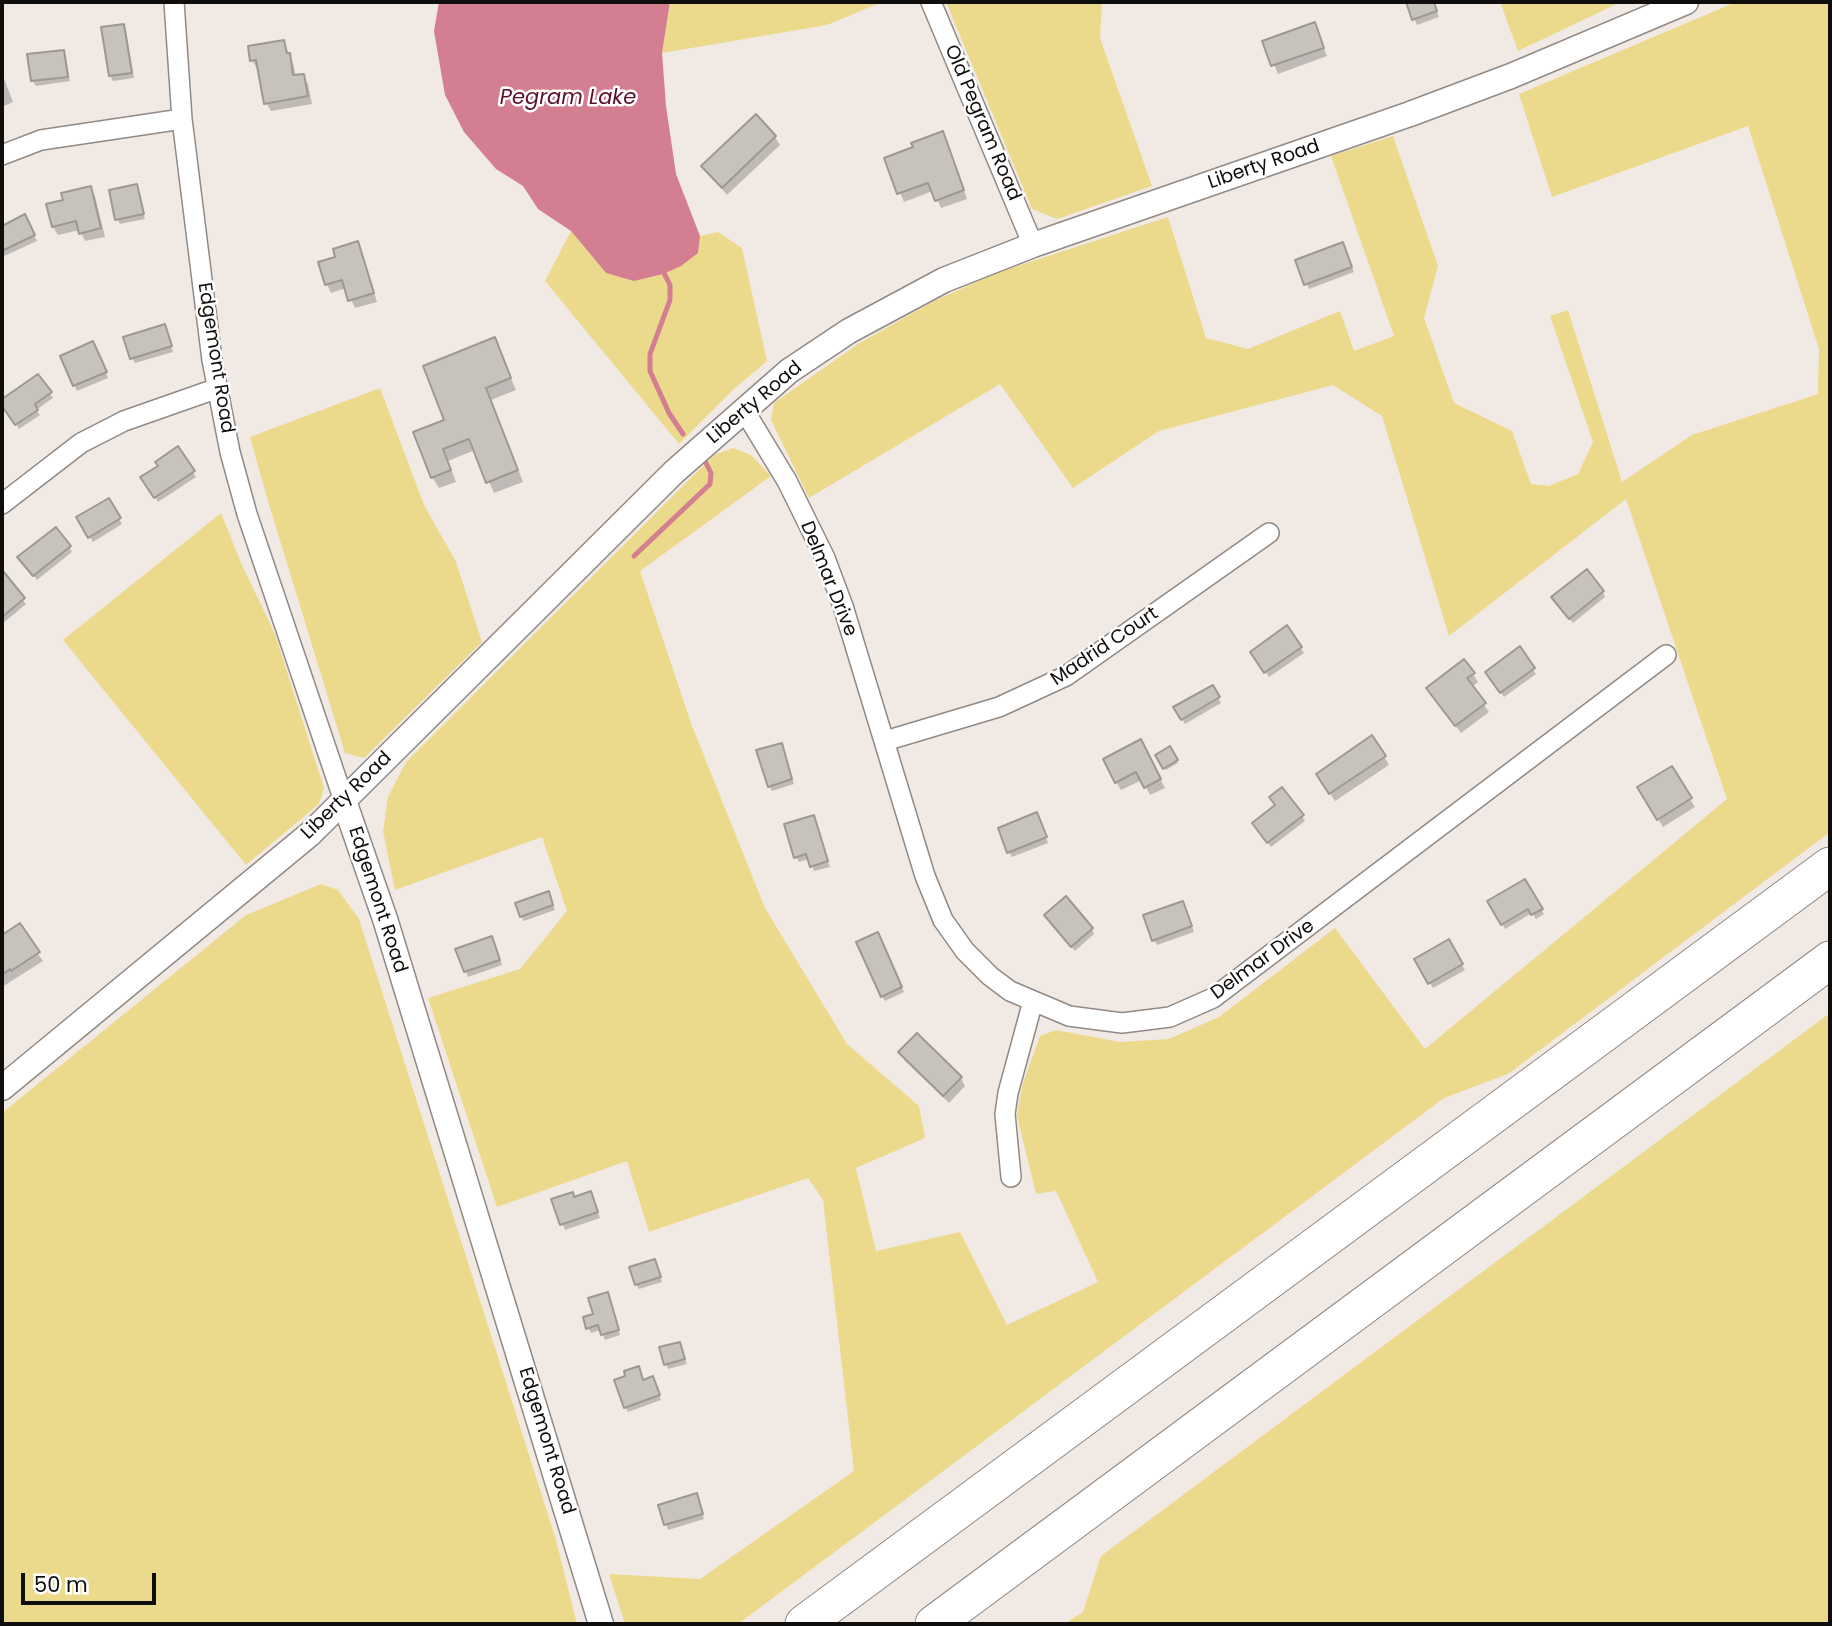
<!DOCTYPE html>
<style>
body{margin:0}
#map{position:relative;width:1832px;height:1626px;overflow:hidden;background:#f1e9e4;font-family:Poppins,sans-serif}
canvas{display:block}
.frame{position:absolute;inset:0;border:4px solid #100e0c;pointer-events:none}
.scale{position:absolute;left:21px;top:1573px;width:135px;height:32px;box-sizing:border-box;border:4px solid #100e0c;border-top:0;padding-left:9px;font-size:21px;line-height:24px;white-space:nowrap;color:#100e0c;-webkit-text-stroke:5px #fff;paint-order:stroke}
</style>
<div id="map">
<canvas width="1832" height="1626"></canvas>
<div class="frame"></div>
<div class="scale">50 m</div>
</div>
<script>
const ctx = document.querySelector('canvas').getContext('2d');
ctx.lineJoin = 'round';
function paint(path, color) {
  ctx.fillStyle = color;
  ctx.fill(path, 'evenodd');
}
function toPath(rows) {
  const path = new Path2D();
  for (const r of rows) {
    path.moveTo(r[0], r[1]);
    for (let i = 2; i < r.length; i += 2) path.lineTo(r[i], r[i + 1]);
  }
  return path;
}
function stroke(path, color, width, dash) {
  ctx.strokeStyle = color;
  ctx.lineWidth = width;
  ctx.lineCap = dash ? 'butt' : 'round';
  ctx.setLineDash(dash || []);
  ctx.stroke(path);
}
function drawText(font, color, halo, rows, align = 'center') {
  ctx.font = font + ' Poppins,sans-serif';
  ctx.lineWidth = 5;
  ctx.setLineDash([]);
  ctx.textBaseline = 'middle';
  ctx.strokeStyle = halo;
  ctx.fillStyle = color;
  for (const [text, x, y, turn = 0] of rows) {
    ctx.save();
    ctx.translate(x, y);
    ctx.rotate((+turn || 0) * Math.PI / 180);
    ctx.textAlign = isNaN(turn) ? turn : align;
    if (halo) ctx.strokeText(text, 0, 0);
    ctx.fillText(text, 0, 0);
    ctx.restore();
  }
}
paint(toPath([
 [670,2,882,2,827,25,662,53],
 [946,2,1102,2,1100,38,1152,186,1057,219,1032,209],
 [1500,2,1621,2,1518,51],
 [1736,2,1830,2,1830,832,1508,1074,1444,1098,738,1624,625,1624,609,1574,700,1579,854,1471,823,1200,808,1178,649,1232,627,1161,497,1207,428,998,520,969,567,911,542,837,395,890,383,831,388,797,406,762,714,455,733,448,751,455,771,476,640,571,692,726,765,908,847,1044,919,1106,925,1138,856,1168,876,1251,960,1232,1007,1325,1098,1282,1056,1191,1036,1194,1017,1116,1022,1086,1040,1036,1056,1030,1120,1042,1169,1039,1219,1017,1335,928,1425,1049,1727,799,1626,499,1449,636,1382,416,1333,385,1159,431,1073,488,1000,384,809,498,771,420,774,403,858,344,934,301,999,272,1168,217,1206,338,1248,349,1340,311,1354,351,1394,336,1331,156,1393,136,1438,266,1424,318,1454,403,1512,431,1531,484,1549,486,1578,474,1593,442,1550,316,1568,310,1622,482,1692,435,1818,394,1819,349,1748,126,1552,197,1519,94],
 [571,231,606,273,698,253,700,236,718,232,742,248,767,361,735,388,679,444,545,281],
 [380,388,424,505,456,562,482,642,364,758,345,753,267,498,250,437],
 [221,513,241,563,275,634,324,788,319,804,246,865,63,640],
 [321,884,338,890,359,919,556,1540,577,1624,2,1624,2,1113,246,915],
 [1830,1013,1830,1624,1064,1624,1083,1612,1101,1556]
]), '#ecda8c');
paint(toPath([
 [439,2,670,2,662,53,666,106,676,174,700,236,698,253,681,266,663,274,634,281,606,273,571,231,538,209,523,186,496,169,464,132,445,95,434,31]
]), '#d47f91');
paint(toPath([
 [1407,2,1433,2,1439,17,1417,25],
 [1314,24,1327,56,1278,74,1265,42],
 [123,26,126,31,134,78,113,81,110,76],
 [283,42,293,63,296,77,303,75,308,84,312,104,271,111,266,103,260,68,257,69,252,60],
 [64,51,66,57,70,81,36,86,33,81],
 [2,73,13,102,2,107],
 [775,137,780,145,727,195,703,166],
 [947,142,967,199,941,208,933,191,904,202,886,159],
 [136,186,145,219,120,224,117,219],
 [90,188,95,196,105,237,85,241,80,230,58,235,53,227,65,202],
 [25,217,37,241,2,257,2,228],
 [357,244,362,252,377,302,355,308,346,288,331,293,327,284,337,258],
 [1345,249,1354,272,1309,289,1297,261],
 [167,331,173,352,135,363,132,358],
 [494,340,516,390,491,400,523,482,494,493,475,450,448,461,456,482,439,488,432,477,446,421],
 [95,349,108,378,77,391,62,356],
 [38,376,53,398,36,410,40,415,19,429,2,401],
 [178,449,196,477,158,502,143,478,160,467],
 [108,500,122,524,93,542,78,518],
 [69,547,72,552,37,580,23,562],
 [3,574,26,604,2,624,2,575],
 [1603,592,1605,597,1573,623,1556,602],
 [1301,648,1304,653,1269,677,1255,657],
 [1519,649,1536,674,1504,697,1490,677],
 [1473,674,1478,682,1472,687,1489,712,1461,733,1433,697],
 [1212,687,1221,703,1185,724,1175,708],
 [1169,748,1178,763,1166,770,1157,755],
 [784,750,794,784,772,791,769,786],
 [1145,750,1165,788,1150,795,1142,780,1121,790,1116,782],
 [1384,756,1389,765,1335,801,1323,782],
 [1671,768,1695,807,1663,827,1639,788],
 [1277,806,1302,816,1305,821,1271,847,1257,828],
 [813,817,830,867,814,871,809,859,799,862,796,857],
 [1039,820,1048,843,1012,857,1009,852],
 [1525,881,1544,914,1536,919,1532,913,1505,929,1489,901],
 [551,898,555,910,524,921,521,916],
 [1185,908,1194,932,1157,945,1154,940],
 [1049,921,1092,929,1094,934,1075,951],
 [19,926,43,961,2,987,2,938],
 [880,939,904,992,885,1001,882,996],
 [1448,941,1465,970,1433,988,1416,960],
 [494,943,502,965,468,977,458,950],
 [901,1053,961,1078,965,1086,949,1103,905,1061],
 [593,1199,600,1218,565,1230,554,1200],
 [657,1266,662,1282,639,1289,636,1284],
 [610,1299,620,1335,605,1340,601,1330,591,1333,588,1328,595,1316],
 [679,1344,687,1364,668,1369,666,1364],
 [641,1373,644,1381,655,1383,661,1400,628,1412,625,1407],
 [699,1501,704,1519,668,1530,660,1506]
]), '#0003');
stroke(toPath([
 [662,269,670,285,670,300,650,354,650,371,669,413,683,434],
 [634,556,710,484,711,473,706,463]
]), '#d47f91', 5);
const building = toPath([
 [1406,2,1434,2,1437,11,1412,20,1406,2],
 [1315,22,1324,48,1271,66,1262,41,1315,22],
 [124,24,132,73,109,76,101,27,124,24],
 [284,40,287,53,290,53,293,75,304,74,308,96,264,104,256,60,250,61,248,46,284,40],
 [64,50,68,77,31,81,27,54,64,50],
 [756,114,776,136,722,188,701,166,756,114],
 [943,131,964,190,935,201,928,183,897,194,884,158,913,147,911,143,943,131],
 [137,184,144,214,115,220,109,190,137,184],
 [91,186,101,228,79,234,76,221,52,227,46,204,63,200,61,193,91,186],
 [25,214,35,235,2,251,2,226,25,214],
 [358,241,374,293,348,301,342,280,325,285,318,262,335,257,333,249,358,241],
 [1343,242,1352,267,1304,285,1295,260,1343,242],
 [165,324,172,346,130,359,123,337,165,324],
 [495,337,511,378,486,388,518,470,486,483,469,439,443,449,451,470,431,478,413,432,444,420,423,366,495,337],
 [93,341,107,372,73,386,60,356,93,341],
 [38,374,52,392,35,404,38,410,15,425,2,406,2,399,38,374],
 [178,446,195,471,154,498,140,477,158,466,155,462,178,446],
 [109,498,121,518,88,538,76,517,109,498],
 [56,527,71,546,33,576,17,557,56,527],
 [1587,569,1604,591,1569,619,1551,597,1587,569],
 [3,571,25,598,2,617,2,573,3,571],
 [1287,625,1302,647,1264,673,1250,652,1287,625],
 [1520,646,1535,668,1500,693,1485,672,1520,646],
 [1464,659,1475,673,1467,678,1486,703,1455,726,1426,688,1464,659],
 [1213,685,1220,697,1181,720,1173,707,1213,685],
 [1372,735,1386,756,1329,794,1316,774,1372,735],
 [1141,739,1161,779,1144,788,1136,772,1115,783,1103,759,1141,739],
 [782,743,792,779,768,787,756,750,782,743],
 [1170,746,1178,760,1163,769,1155,755,1170,746],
 [1672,766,1692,798,1657,820,1637,787,1672,766],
 [1282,787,1304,815,1267,843,1252,823,1275,805,1269,797,1282,787],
 [1037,812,1047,837,1007,853,998,828,1037,812],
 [814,815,828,861,810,867,806,854,794,858,784,824,814,815],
 [1525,879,1543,909,1531,915,1528,909,1501,925,1487,901,1525,879],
 [549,891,553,905,520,917,515,903,549,891],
 [1066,896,1093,928,1071,947,1044,915,1066,896],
 [1183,901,1192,926,1152,941,1143,915,1183,901],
 [20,923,40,952,11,971,10,969,2,975,2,935,20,923],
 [878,932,902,987,881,997,856,942,878,932],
 [492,936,500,960,464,972,455,949,492,936],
 [1449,939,1463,964,1428,984,1414,959,1449,939],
 [917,1033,962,1077,943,1096,898,1052,917,1033],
 [591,1191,598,1212,560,1225,551,1199,573,1192,574,1197,591,1191],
 [655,1259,661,1277,635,1285,629,1267,655,1259],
 [608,1292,619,1330,601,1335,598,1325,586,1329,583,1317,593,1314,588,1298,608,1292],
 [680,1342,685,1359,664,1365,659,1347,680,1342],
 [639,1366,643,1380,653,1376,660,1395,624,1408,614,1380,625,1376,624,1371,639,1366],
 [697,1493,703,1514,664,1525,658,1505,697,1493]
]);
paint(building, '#c7c2bb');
stroke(building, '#9d9892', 2);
const minor = toPath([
 [174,2,182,119,212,360,230,452,247,514,344,801],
 [931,2,1033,245],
 [2,155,41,140,182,119],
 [744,410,787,481,825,558,843,606,925,876,943,920,965,951,990,976,1010,991,1069,1016,1122,1023,1170,1017,1213,998,1666,655],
 [2,504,81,443,124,421,218,388],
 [885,741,999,707,1066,676,1269,533],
 [1011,1177,1005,1114,1008,1093,1033,1001]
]);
const tertiary = toPath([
 [344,801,385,919,601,1624],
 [2,1088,310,834,674,472,789,371,849,331,944,280,1033,245,1410,114,1511,76,1686,2]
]);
const motorway = toPath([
 [804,1624,1830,866],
 [934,1624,1830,960]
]);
stroke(minor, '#908985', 22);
stroke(tertiary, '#908985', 27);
stroke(motorway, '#908985', 39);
stroke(minor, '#fff', 19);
stroke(tertiary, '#fff', 24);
stroke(motorway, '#fff', 37);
drawText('19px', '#100e0c', '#fff', [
 ["Old Pegram Road",982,123,67],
 ["Liberty Road",1264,165,-19],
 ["Edgemont Road",215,358,81],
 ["Liberty Road",755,403,-40],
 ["Delmar Drive",828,579,68],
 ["Madrid Court",1105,647,-34],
 ["Liberty Road",347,796,-44],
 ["Edgemont Road",377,900,72],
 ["Delmar Drive",1263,960,-36],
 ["Edgemont Road",546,1441,73]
]);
drawText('italic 21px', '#5c0f29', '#fff', [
 ["Pegram Lake",568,99]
]);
</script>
